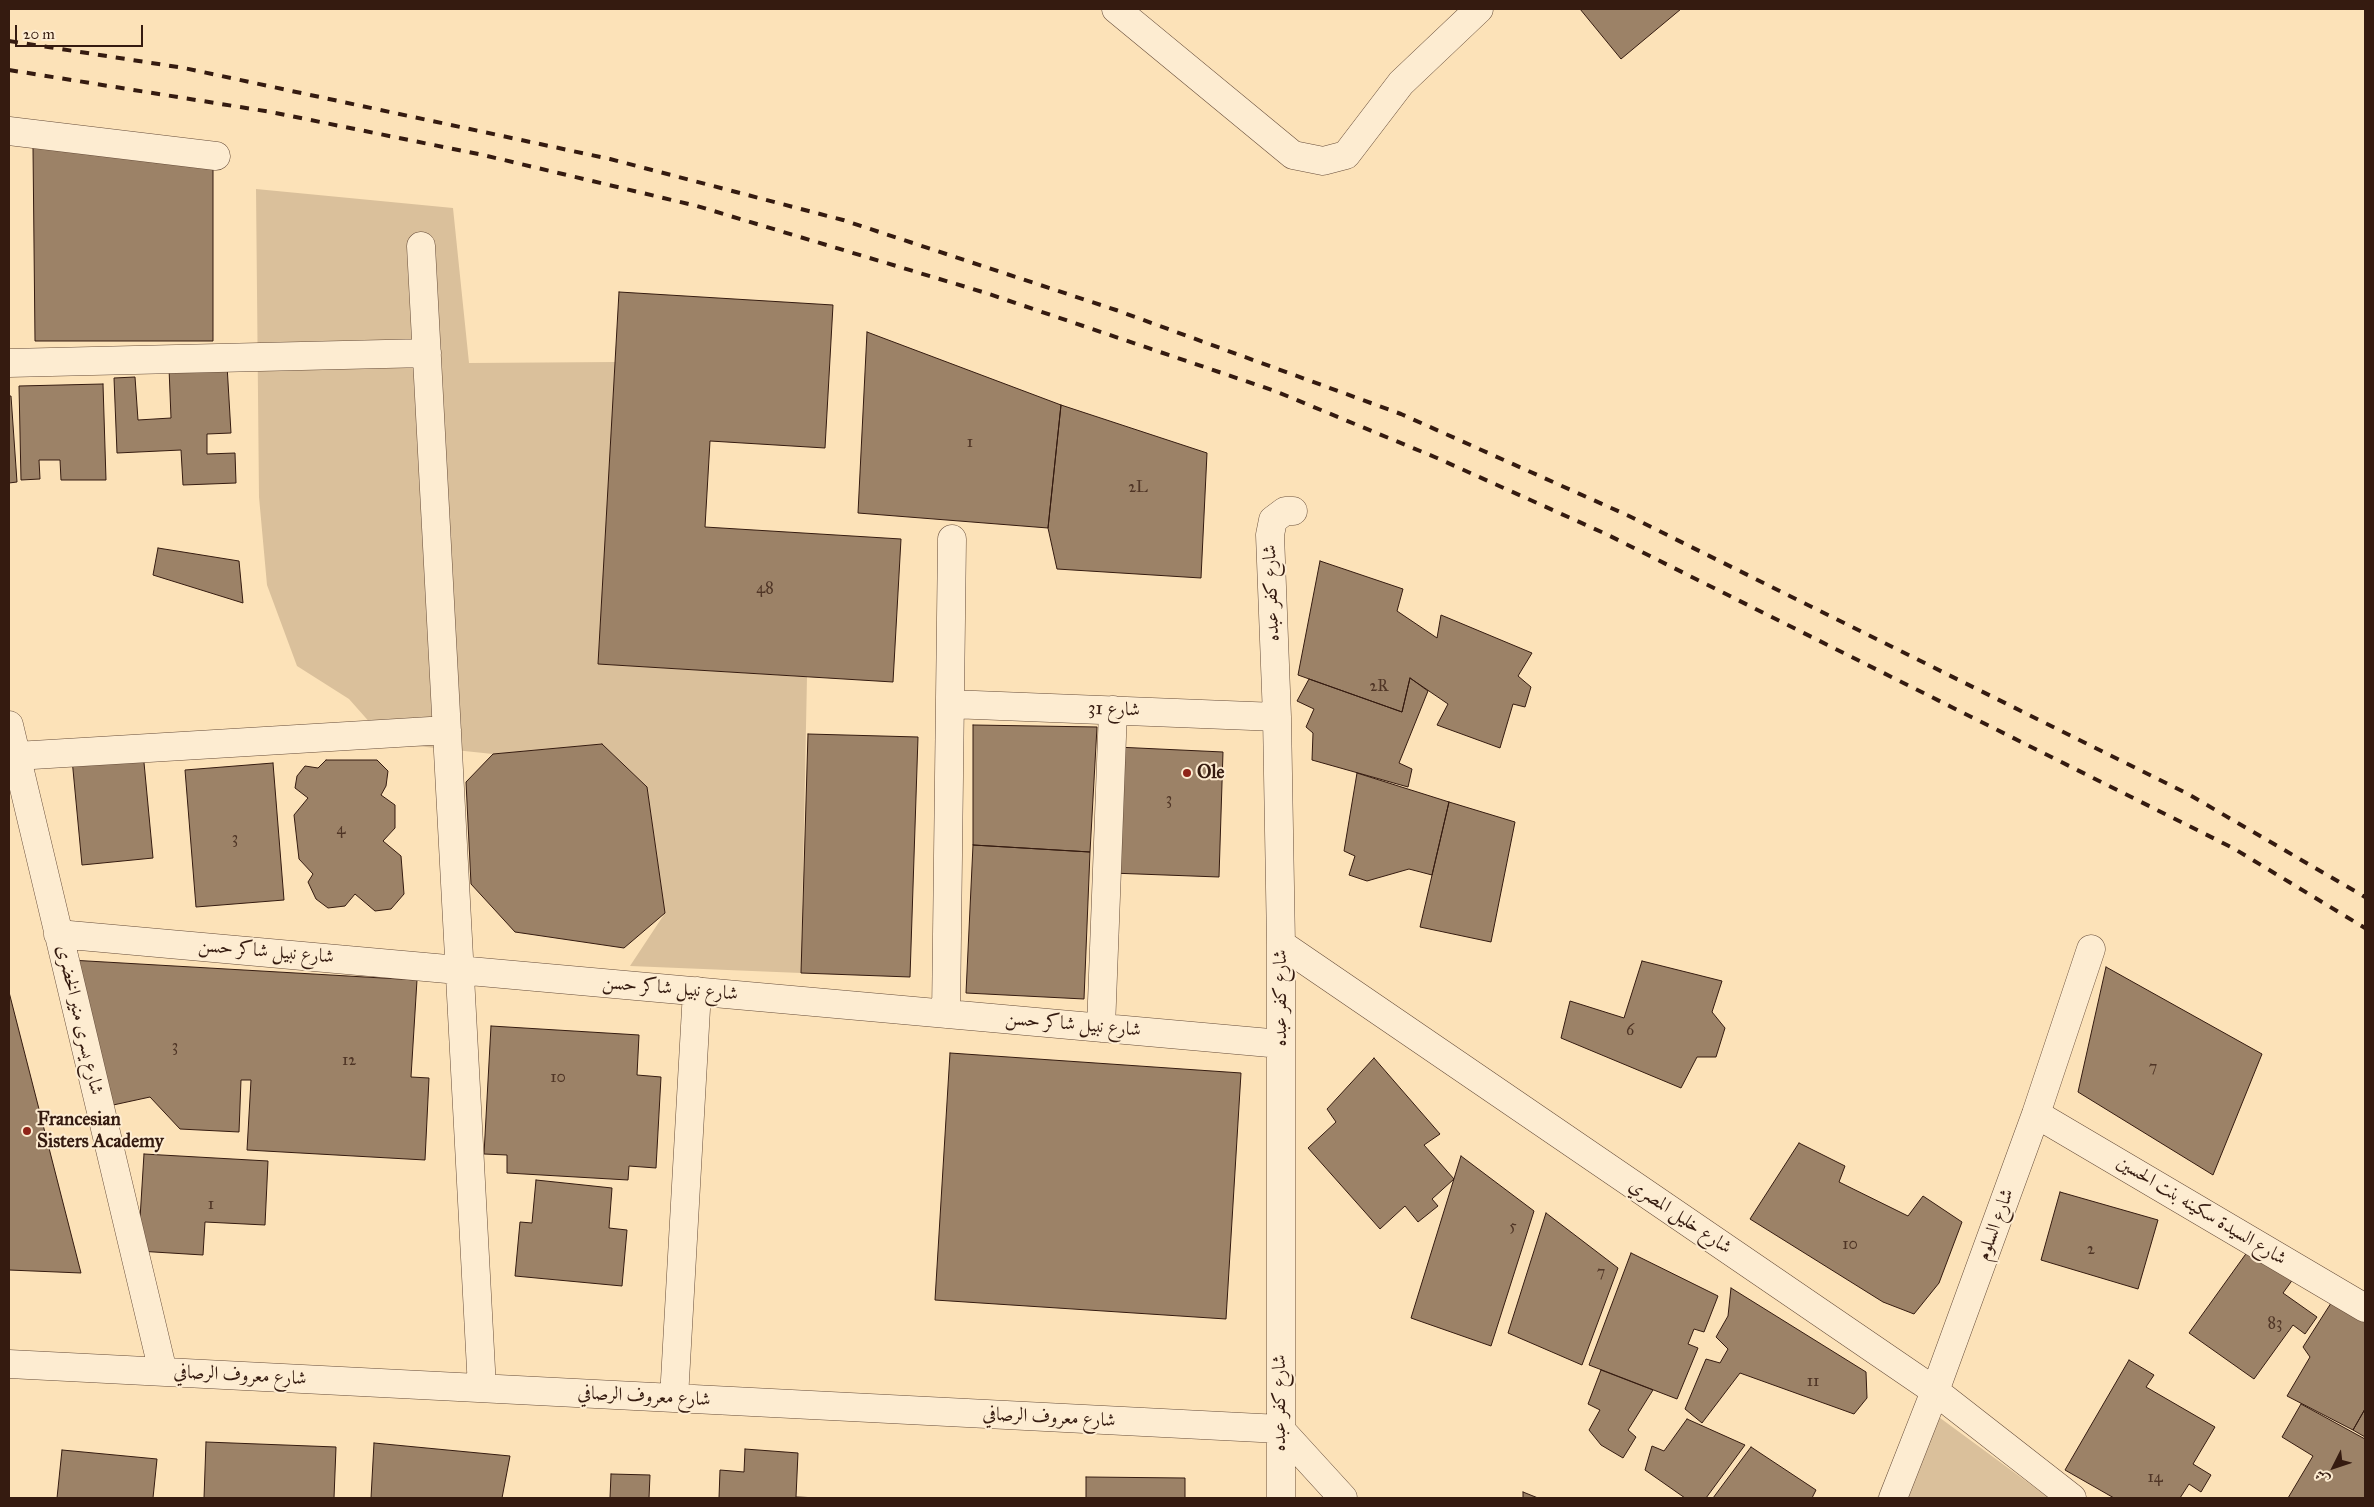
<!DOCTYPE html>
<meta charset="utf-8">
<style>
body{margin:0}
#map{position:relative;width:2374px;height:1507px;overflow:hidden;background:#fce2b8;font-family:"IM FELL Great Primer",Amiri,serif}
canvas{display:block}
.frame{position:absolute;inset:0;border:10px solid #351b10;pointer-events:none}
.north{position:absolute;left:2309px;top:1442px;width:50px;height:50px;-webkit-text-stroke:4px #fdecd1;paint-order:stroke;rotate:229deg;font-size:14px;font-weight:700;line-height:20px;text-align:center;color:#351b10}
.north::after{content:'';display:block;margin:auto;width:18px;height:22px;background:#351b10;clip-path:polygon(50% 0,100% 100%,50% 72%,0 100%)}
.scale{position:absolute;left:15px;top:25px;width:128px;height:22px;box-sizing:border-box;border:2px solid #351b10;border-top:0;padding-left:6px;font-size:15px;line-height:18px;white-space:nowrap;color:#351b10;-webkit-text-stroke:4px #fdecd1;paint-order:stroke}
</style>
<div id="map">
<canvas width="2374" height="1507"></canvas>
<div class="frame"></div>
<div class="north">ش</div>
<div class="scale">20 m</div>
</div>
<script>
const ctx = document.querySelector('canvas').getContext('2d');
ctx.lineJoin = 'round';
function paint(path, color) {
  ctx.fillStyle = color;
  ctx.fill(path, 'evenodd');
}
function toPath(rows) {
  const path = new Path2D();
  for (const r of rows) {
    path.moveTo(r[0], r[1]);
    for (let i = 2; i < r.length; i += 2) path.lineTo(r[i], r[i + 1]);
  }
  return path;
}
function stroke(path, color, width, dash) {
  ctx.strokeStyle = color;
  ctx.lineWidth = width;
  ctx.lineCap = dash ? 'butt' : 'round';
  ctx.setLineDash(dash || []);
  ctx.stroke(path);
}
function drawText(font, color, halo, rows, align = 'center') {
  ctx.font = font + ' "IM FELL Great Primer",Amiri,serif';
  ctx.lineWidth = 4;
  ctx.setLineDash([]);
  ctx.textBaseline = 'middle';
  ctx.strokeStyle = halo;
  ctx.fillStyle = color;
  for (const [text, x, y, turn = 0] of rows) {
    ctx.save();
    ctx.translate(x, y);
    ctx.rotate((+turn || 0) * Math.PI / 180);
    ctx.textAlign = isNaN(turn) ? turn : align;
    if (halo) ctx.strokeText(text, 0, 0);
    ctx.fillText(text, 0, 0);
    ctx.restore();
  }
}
paint(toPath([
 [256,189,453,208,469,363,615,362,598,664,807,677,801,973,630,966,665,913,647,787,602,744,493,754,388,743,349,699,297,666,267,585,259,497],
 [1917,1401,2049,1498,1877,1498]
]), '#dac09b');
const building = toPath([
 [1580,9,1681,9,1621,59,1580,9],
 [33,147,213,166,213,341,35,341,33,147],
 [619,292,833,305,825,448,710,441,705,527,901,539,893,682,598,664,619,292],
 [867,332,1061,405,1048,528,858,513,867,332],
 [227,365,231,433,207,434,207,454,235,453,236,483,183,485,181,450,117,453,114,378,135,377,138,420,171,418,169,368,227,365],
 [103,384,106,480,61,480,60,460,39,460,40,479,21,480,19,386,103,384],
 [9,396,11,396,17,482,9,483,9,396],
 [1061,405,1207,453,1201,578,1057,569,1048,528,1061,405],
 [158,548,239,561,243,603,153,575,158,548],
 [1320,561,1403,589,1397,611,1437,638,1441,615,1532,653,1518,676,1531,687,1525,707,1513,704,1500,748,1437,725,1448,704,1410,678,1402,712,1298,675,1320,561],
 [1410,678,1428,691,1399,763,1412,769,1408,787,1312,760,1313,733,1306,727,1314,709,1297,701,1309,679,1402,712,1410,678],
 [973,725,1097,727,1090,852,973,845,973,725],
 [808,734,918,737,910,977,801,973,808,734],
 [602,744,647,787,665,913,624,948,515,932,471,884,466,782,493,754,602,744],
 [1116,747,1223,752,1219,877,1111,873,1116,747],
 [143,752,153,858,82,865,72,759,143,752],
 [326,760,377,760,388,771,386,786,381,795,395,805,395,828,383,841,401,856,404,894,391,909,375,911,355,894,345,906,328,908,316,899,308,882,313,874,299,859,294,815,308,798,295,788,297,776,305,766,318,768,326,760],
 [273,763,284,900,196,907,185,770,273,763],
 [1357,773,1449,802,1432,875,1409,869,1367,881,1349,875,1355,856,1344,851,1357,773],
 [1449,802,1515,822,1491,942,1420,927,1449,802],
 [973,845,1090,852,1084,999,966,993,973,845],
 [70,960,417,980,411,1077,429,1078,425,1160,247,1150,251,1080,241,1080,239,1132,180,1129,150,1097,104,1107,70,960],
 [1642,961,1722,981,1712,1012,1725,1028,1716,1057,1697,1057,1681,1088,1561,1038,1570,1001,1624,1018,1642,961],
 [2106,967,2262,1054,2213,1175,2078,1092,2106,967],
 [9,992,81,1273,9,1270,9,992],
 [491,1026,639,1035,637,1075,661,1077,656,1168,629,1166,628,1180,507,1173,507,1155,484,1154,491,1026],
 [950,1053,1241,1073,1226,1319,935,1300,950,1053],
 [1374,1058,1440,1134,1424,1145,1454,1179,1432,1199,1438,1206,1418,1222,1405,1206,1380,1229,1308,1148,1336,1122,1327,1109,1374,1058],
 [1799,1143,1845,1166,1839,1182,1908,1216,1923,1196,1962,1222,1939,1283,1914,1314,1883,1302,1750,1219,1799,1143],
 [144,1154,268,1161,265,1225,205,1222,203,1255,138,1251,144,1154],
 [1461,1156,1534,1211,1491,1346,1411,1318,1461,1156],
 [536,1180,612,1188,609,1228,627,1230,622,1286,515,1276,520,1222,532,1223,536,1180],
 [2060,1192,2158,1220,2138,1289,2041,1260,2060,1192],
 [1546,1213,1618,1268,1582,1365,1508,1333,1546,1213],
 [2253,1244,2296,1275,2283,1293,2317,1317,2305,1334,2293,1325,2254,1379,2189,1333,2253,1244],
 [1631,1253,1718,1296,1704,1332,1694,1329,1688,1344,1698,1348,1677,1399,1589,1365,1631,1253],
 [1731,1288,1866,1372,1867,1398,1854,1414,1740,1373,1702,1423,1685,1409,1706,1359,1720,1363,1728,1349,1716,1337,1728,1316,1731,1288],
 [2333,1300,2365,1322,2365,1409,2353,1430,2287,1396,2310,1357,2303,1347,2333,1300],
 [2129,1360,2154,1375,2146,1387,2215,1427,2193,1464,2211,1475,2201,1492,2189,1484,2180,1498,2114,1498,2065,1470,2129,1360],
 [1601,1370,1653,1390,1628,1430,1636,1437,1623,1458,1601,1445,1589,1430,1600,1410,1588,1404,1601,1370],
 [2301,1404,2365,1439,2365,1498,2288,1498,2313,1456,2282,1437,2301,1404],
 [2365,1409,2365,1437,2353,1430,2365,1409],
 [1687,1419,1745,1445,1706,1498,1685,1498,1645,1470,1652,1446,1664,1451,1687,1419],
 [206,1442,336,1447,334,1498,204,1498,206,1442],
 [374,1443,510,1456,502,1498,371,1498,374,1443],
 [1751,1447,1816,1490,1812,1498,1713,1498,1751,1447],
 [745,1449,798,1453,796,1497,820,1498,719,1498,720,1470,744,1472,745,1449],
 [62,1450,157,1459,153,1498,57,1498,62,1450],
 [611,1474,650,1475,649,1498,666,1498,610,1498,611,1474],
 [1086,1477,1185,1478,1185,1498,1086,1498,1086,1477],
 [1523,1492,1538,1498,1523,1498,1523,1492]
]);
paint(building, '#9c8267');
stroke(building, '#351b10', 1);
const minor = toPath([
 [1116,9,1293,155,1323,161,1346,155,1401,83,1479,9],
 [9,131,216,156],
 [421,246,482,1388],
 [9,363,427,353],
 [950,704,1277,717],
 [9,725,163,1372],
 [16,756,447,730],
 [58,934,1281,1044],
 [1281,944,1935,1391,2072,1498],
 [946,1014,952,539],
 [1101,1028,1113,710],
 [2036,1114,2365,1308],
 [9,1364,1280,1429],
 [674,1398,697,991],
 [1280,1429,1343,1498],
 [1281,1498,1281,944,1277,717,1270,535,1273,520,1285,511,1293,511],
 [1893,1498,1935,1391,2036,1114,2091,949]
]);
stroke(minor, '#674d3a', 29);
stroke(minor, '#fdecd1', 28);
stroke(toPath([
 [9,41,184,68,610,159,843,220,1116,310,1401,414,1629,516,2188,794,2365,897],
 [9,70,271,112,483,155,697,206,986,293,1275,391,1437,458,1606,534,2233,848,2365,928]
]), '#351b10', 4, [9, 9]);
for (const [x, y, r, color] of [
 [1187,773,5,"#8f2418"],
 [27,1131,5,"#8f2418"]
]) {
  const dot = new Path2D();
  dot.arc(x, y, r, 0, 2 * Math.PI);
  ctx.fillStyle = color;
  ctx.fill(dot);
  stroke(dot, '#fdecd1', 2);
}
drawText('16px', '#4f3526', null, [
 ["1",970,443],
 ["2L",1138,488],
 ["48",765,589],
 ["2R",1379,687],
 ["3",1169,800],
 ["4",341,830],
 ["3",235,839],
 ["6",1630,1031],
 ["3",175,1047],
 ["12",349,1061],
 ["7",2153,1068],
 ["10",558,1078],
 ["1",211,1205],
 ["5",1513,1227],
 ["10",1850,1245],
 ["2",2091,1250],
 ["7",1601,1273],
 ["83",2275,1324],
 ["11",1813,1382],
 ["14",2155,1478]
]);
drawText('19px', '#351b10', '#fdecd1', [
 ["شارع كفر عبده",1272,593,-92],
 ["شارع 31",1114,710,2],
 ["شارع نبيل شاكر حسن",266,952,5],
 ["شارع نبيل شاكر حسن",670,989,5],
 ["شارع كفر عبده",1281,998,-90],
 ["شارع يسرى منير الخضرى",79,1020,77],
 ["شارع نبيل شاكر حسن",1073,1025,5],
 ["شارع السيدة سكينه بنت الحسين",2201,1211,31],
 ["شارع خليل المصري",1680,1217,34],
 ["شارع السلوم",1996,1225,-70],
 ["شارع معروف الرصافي",240,1376,3],
 ["شارع معروف الرصافي",644,1397,3],
 ["شارع كفر عبده",1280,1403,-90],
 ["شارع معروف الرصافي",1049,1418,3]
]);
drawText('bold 19px', '#351b10', '#fdecd1', [
 ["Ole",1197,773],
 ["Francesian",37,1120],
 ["Sisters Academy",37,1142]
], 'left');
</script>
